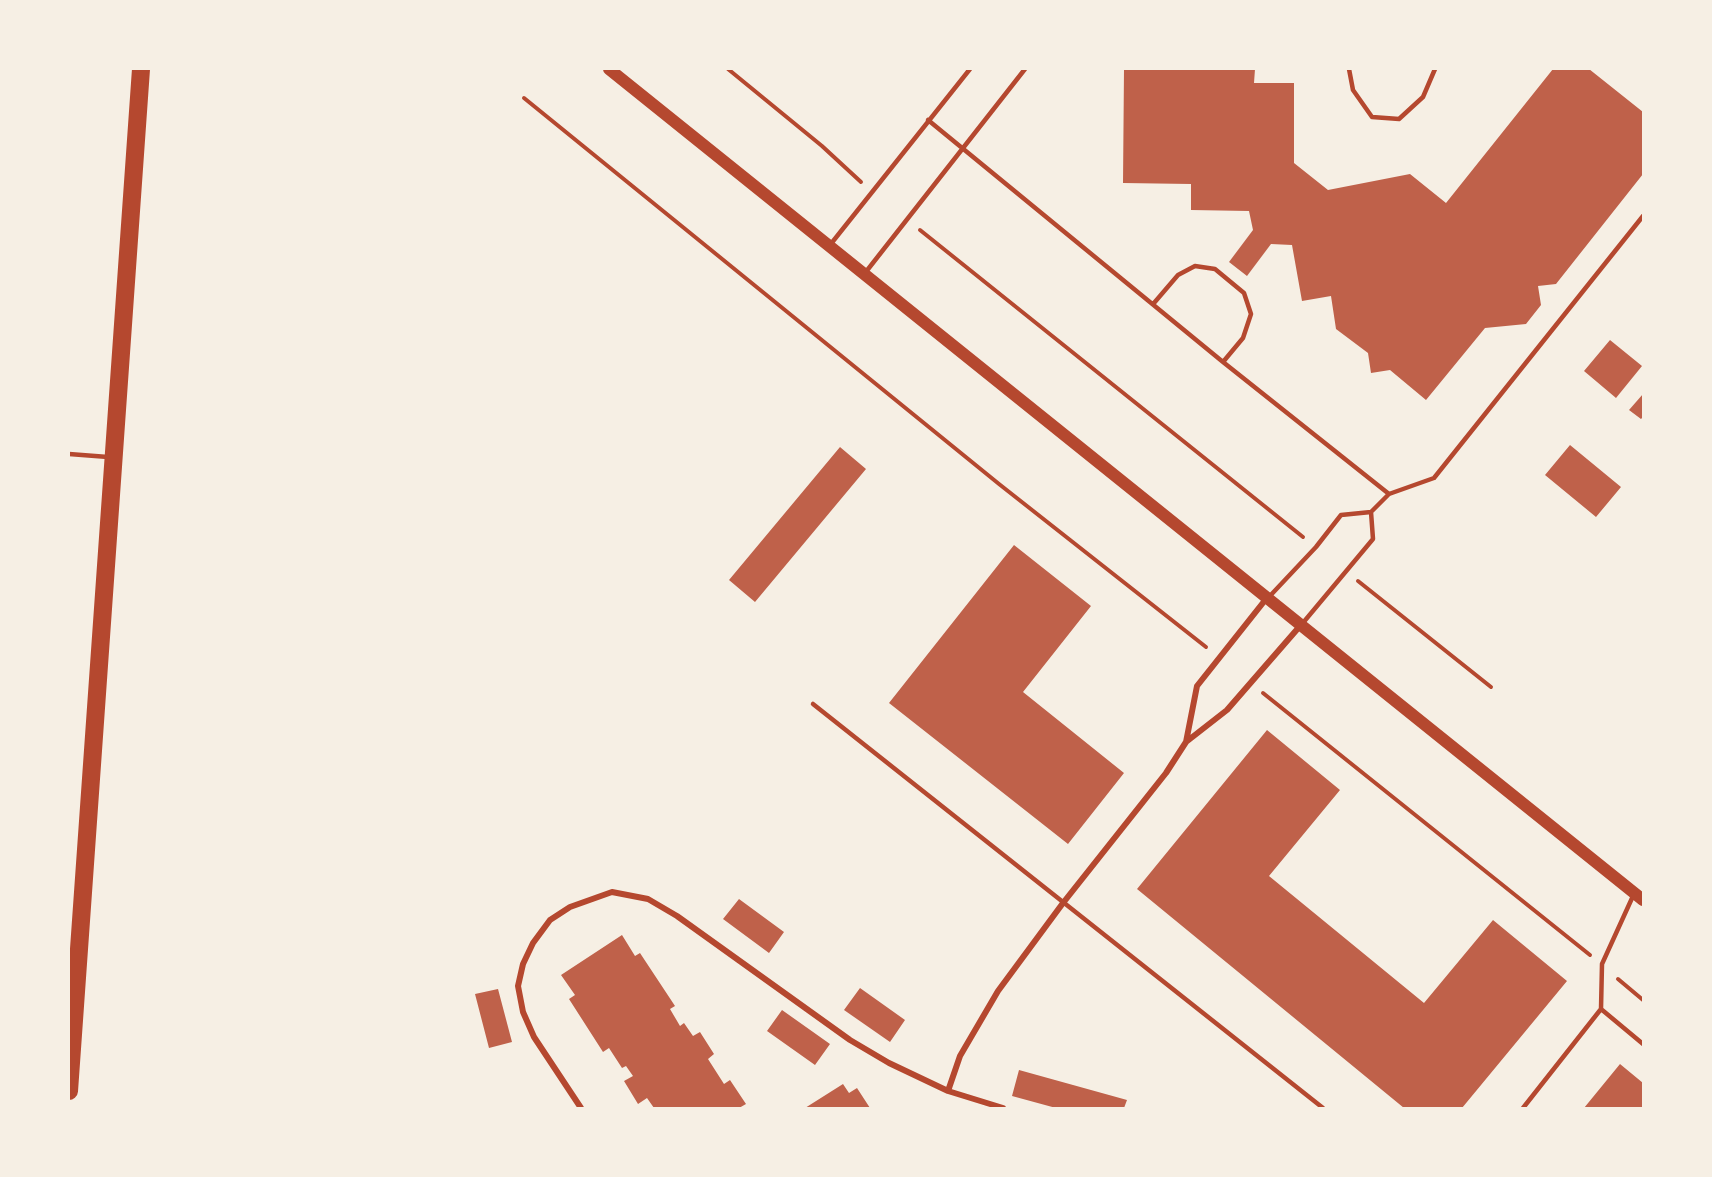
<!DOCTYPE html>
<style>
body{margin:0}
#map{position:relative;width:1712px;height:1177px;overflow:hidden;background:#f6efe4;font-family:Signika,sans-serif}
canvas{display:block}
.frame{position:absolute;inset:0;border:70px solid #f6efe4;pointer-events:none}
</style>
<div id="map">
<canvas width="1712" height="1177"></canvas>
<div class="frame"></div>
</div>
<script>
const ctx = document.querySelector('canvas').getContext('2d');
ctx.lineJoin = 'round';
function paint(path, color) {
  ctx.fillStyle = color;
  ctx.fill(path, 'evenodd');
}
function toPath(rows) {
  const path = new Path2D();
  for (const r of rows) {
    path.moveTo(r[0], r[1]);
    for (let i = 2; i < r.length; i += 2) path.lineTo(r[i], r[i + 1]);
  }
  return path;
}
function stroke(path, color, width, dash) {
  ctx.strokeStyle = color;
  ctx.lineWidth = width;
  ctx.lineCap = dash ? 'butt' : 'round';
  ctx.setLineDash(dash || []);
  ctx.stroke(path);
}
paint(toPath([
 [1124,69,1255,69,1254,83,1294,83,1294,163,1328,190,1410,174,1446,203,1553,69,1589,69,1643,112,1643,174,1556,284,1538,286,1541,305,1526,324,1485,328,1426,400,1390,370,1371,373,1368,353,1336,329,1331,296,1302,301,1292,245,1271,244,1247,276,1229,262,1253,230,1249,211,1191,210,1191,184,1123,183],
 [1610,340,1642,366,1616,398,1584,371],
 [1643,394,1643,417,1641,419,1629,410],
 [1570,445,1621,487,1596,517,1545,475],
 [840,447,866,469,755,602,729,580],
 [1014,545,1091,606,1023,692,1124,773,1068,844,889,703],
 [1267,730,1340,790,1269,876,1424,1003,1493,920,1567,981,1462,1108,1404,1108,1137,889],
 [739,899,784,932,769,953,723,919],
 [622,935,635,956,640,953,675,1006,670,1009,680,1026,684,1023,693,1036,700,1032,714,1054,708,1059,724,1084,730,1080,746,1104,739,1108,654,1108,647,1098,638,1104,624,1081,633,1076,626,1066,622,1068,609,1048,603,1052,569,999,575,995,561,975],
 [860,988,905,1020,890,1042,844,1010],
 [498,989,512,1042,489,1048,475,994],
 [782,1010,830,1044,815,1065,767,1031],
 [1620,1064,1643,1083,1643,1108,1584,1108],
 [1019,1070,1127,1100,1124,1108,1056,1108,1012,1096],
 [843,1084,849,1093,857,1088,870,1108,805,1108]
]), '#bf614a');
stroke(toPath([
 [728,69,822,146,861,182],
 [524,98,999,484,1206,647],
 [920,230,1303,537],
 [1358,581,1491,687],
 [1263,693,1590,955],
 [1618,979,1643,1000]
]), '#b5482f', 4);
stroke(toPath([
 [1349,69,1353,90,1372,117,1399,119,1423,97,1435,69],
 [928,120,1223,362,1389,494],
 [830,245,970,69],
 [865,273,1025,69],
 [1154,303,1178,275,1195,266,1215,269,1244,293,1251,314,1243,338,1223,362],
 [69,454,108,457],
 [1268,598,1316,547,1341,515,1371,512,1389,494,1434,478,1643,216],
 [1302,624,1373,539,1371,512],
 [813,704,1323,1108],
 [1601,1009,1643,1044],
 [1523,1108,1601,1009,1602,964,1633,896]
]), '#b5482f', 4.5);
stroke(toPath([
 [1266,599,1197,686,1186,742,1227,710,1300,626],
 [948,1091,960,1056,998,991,1063,903,1166,773,1186,742],
 [581,1108,534,1037,523,1012,518,986,523,964,533,943,550,920,570,907,612,892,648,899,677,916,850,1040,889,1063,948,1091,1003,1108]
]), '#b5482f', 6);
stroke(toPath([
 [609,69,1643,900]
]), '#b5482f', 12);
stroke(toPath([
 [69,1091,141,69]
]), '#b5482f', 18);
</script>
